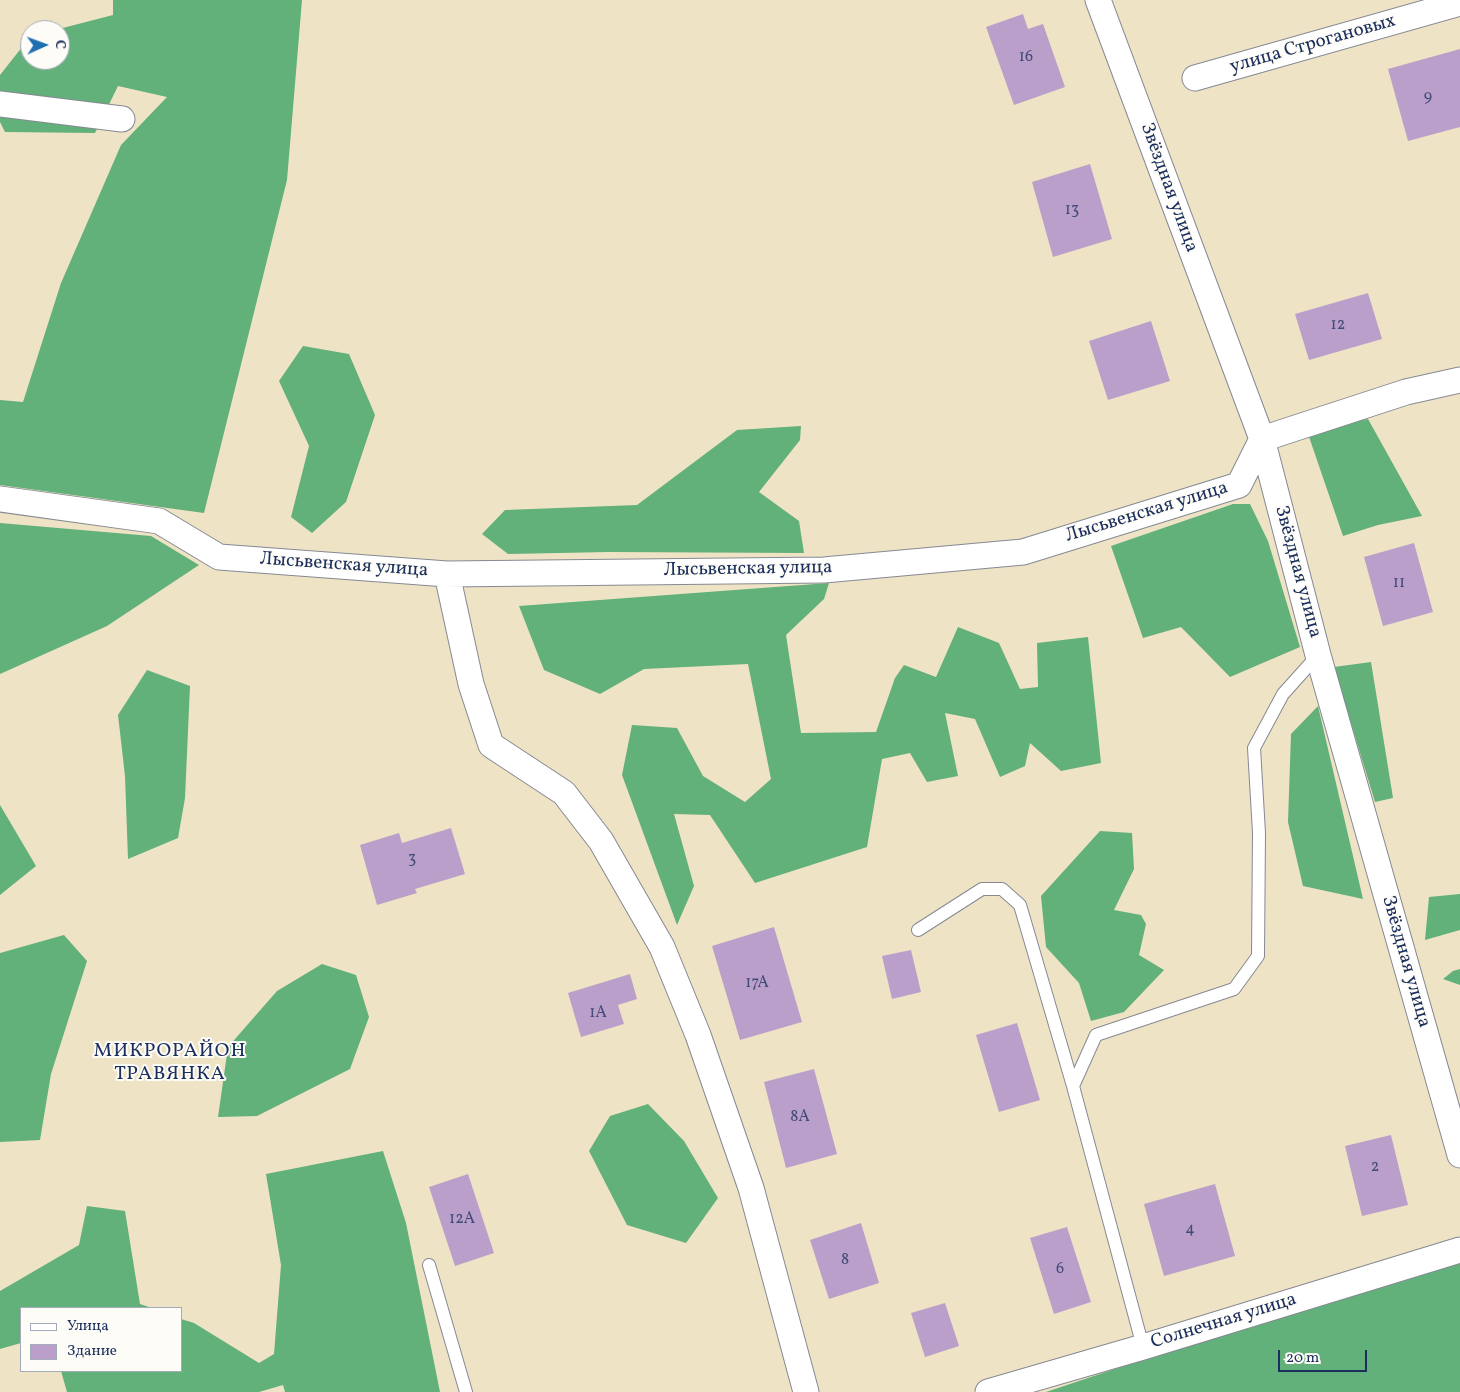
<!DOCTYPE html>
<meta charset="utf-8">
<style>
body{margin:0}
#map{position:relative;width:1460px;height:1392px;overflow:hidden;background:#efe3c6;font-family:Vollkorn,serif}
canvas{display:block}
.legend{position:absolute;left:20px;top:1307px;width:162px;height:65px;box-sizing:border-box;background:#fdfcf7;border:1px solid #a3aaba;margin:0;padding:6px 9px;list-style:none;font-size:15px;color:#1b2f5e}
.legend li{display:flex;align-items:center;gap:10px;height:25px}
.legend b{width:25px;border:1px solid #a3aaba}
.north{position:absolute;left:20px;top:20px;width:50px;height:50px;box-sizing:border-box;background:#fdfcf7;border:1px solid #a3aaba;border-radius:50%;rotate:88deg;font-size:14px;font-weight:700;line-height:20px;text-align:center;color:#1b2f5e}
.north::after{content:'';display:block;margin:auto;width:18px;height:22px;background:#1f6fb2;clip-path:polygon(50% 0,100% 100%,50% 72%,0 100%)}
.scale{position:absolute;left:1278px;top:1350px;width:89px;height:22px;box-sizing:border-box;border:2px solid #1b2f5e;border-top:0;padding-left:6px;font-size:15px;line-height:18px;white-space:nowrap;color:#1b2f5e;-webkit-text-stroke:4px #fdfcf7;paint-order:stroke}
</style>
<div id="map">
<canvas width="1460" height="1392"></canvas>
<ul class="legend">
<li><b style="height:6px;background:#fff"></b>Улица</li>
<li><b style="height:14px;background:#b99fc9"></b>Здание</li>
</ul>
<div class="north">С</div>
<div class="scale">20 m</div>
</div>
<script>
const ctx = document.querySelector('canvas').getContext('2d');
ctx.lineJoin = 'round';
function paint(path, color) {
  ctx.fillStyle = color;
  ctx.fill(path, 'evenodd');
}
function toPath(rows) {
  const path = new Path2D();
  for (const r of rows) {
    path.moveTo(r[0], r[1]);
    for (let i = 2; i < r.length; i += 2) path.lineTo(r[i], r[i + 1]);
  }
  return path;
}
function stroke(path, color, width, dash) {
  ctx.strokeStyle = color;
  ctx.lineWidth = width;
  ctx.lineCap = dash ? 'butt' : 'round';
  ctx.setLineDash(dash || []);
  ctx.stroke(path);
}
function drawText(font, color, halo, rows, align = 'center') {
  ctx.font = font + ' Vollkorn,serif';
  ctx.lineWidth = 4;
  ctx.setLineDash([]);
  ctx.textBaseline = 'middle';
  ctx.strokeStyle = halo;
  ctx.fillStyle = color;
  for (const [text, x, y, turn = 0] of rows) {
    ctx.save();
    ctx.translate(x, y);
    ctx.rotate((+turn || 0) * Math.PI / 180);
    ctx.textAlign = isNaN(turn) ? turn : align;
    if (halo) ctx.strokeText(text, 0, 0);
    ctx.fillText(text, 0, 0);
    ctx.restore();
  }
}
paint(toPath([
 [113,0,302,0,287,180,204,513,0,485,0,400,23,402,61,283,121,145,167,97,118,86,95,133,5,132,0,122,0,75,30,37,30,60,60,60,60,30,55,30,113,15],
 [303,346,349,354,375,415,346,502,312,533,291,517,309,446,279,381],
 [1368,419,1422,516,1378,525,1343,536,1306,428],
 [801,426,800,440,759,492,799,521,804,553,609,552,508,554,482,534,505,510,637,505,737,430],
 [1233,504,1250,504,1268,541,1300,647,1230,677,1181,627,1143,638,1111,546],
 [0,523,151,536,199,565,107,626,0,674],
 [829,583,824,599,786,635,801,733,876,732,895,678,904,665,936,677,958,627,999,643,1020,689,1038,687,1037,643,1088,637,1101,763,1061,771,1030,743,1025,766,1000,777,975,719,945,713,958,776,927,782,910,753,882,759,867,847,755,883,710,815,674,814,694,886,677,925,622,775,632,725,677,728,703,776,745,802,771,779,748,664,644,669,600,694,544,670,519,606],
 [1371,662,1393,798,1375,802,1334,667],
 [147,670,190,686,185,798,178,838,128,859,125,776,118,715],
 [1318,706,1363,899,1303,886,1288,822,1291,734],
 [0,805,36,866,0,895],
 [1100,831,1132,833,1134,869,1114,910,1141,915,1146,924,1139,955,1164,970,1124,1012,1091,1021,1079,983,1046,947,1041,896],
 [1460,894,1460,930,1425,940,1429,897],
 [64,935,87,961,51,1074,40,1140,0,1142,0,953],
 [322,964,356,975,369,1017,350,1069,257,1116,218,1117,228,1047,277,991],
 [1460,969,1460,985,1443,979,1453,971],
 [648,1104,684,1141,718,1198,686,1243,627,1225,589,1151,610,1116],
 [383,1151,406,1223,440,1392,285,1392,283,1385,259,1392,67,1392,61,1371,181,1371,181,1319,194,1323,259,1363,274,1354,281,1265,266,1174],
 [87,1206,125,1211,140,1304,152,1308,21,1308,21,1343,0,1349,0,1291,79,1245],
 [1460,1261,1460,1392,1046,1392,1270,1317]
]), '#62b07a');
paint(toPath([
 [1023,14,1028,29,1043,24,1065,87,1014,105,986,27],
 [1460,49,1460,127,1408,141,1388,69],
 [1090,164,1112,239,1053,257,1032,182],
 [1368,293,1382,339,1309,360,1295,314],
 [1151,321,1170,381,1108,400,1089,341],
 [1414,543,1433,612,1383,626,1364,557],
 [451,828,465,874,415,889,417,893,377,905,360,845,399,833,402,843],
 [774,927,802,1022,740,1040,712,946],
 [911,950,921,992,892,999,882,956],
 [630,974,637,999,618,1005,624,1024,581,1037,568,993],
 [1017,1023,1040,1100,999,1112,976,1035],
 [814,1069,837,1154,786,1168,764,1082],
 [1391,1135,1408,1205,1362,1216,1345,1146],
 [468,1174,494,1253,455,1266,429,1187],
 [1215,1184,1235,1256,1164,1276,1144,1204],
 [861,1223,879,1283,829,1299,810,1240],
 [1067,1227,1091,1302,1054,1314,1030,1238],
 [945,1303,959,1346,925,1357,911,1313]
]), '#b99fc9');
const service = toPath([
 [918,930,982,889,1002,889,1020,905,1073,1086],
 [429,1265,466,1392],
 [1143,1347,1073,1086,1096,1035,1234,989,1258,956,1259,833,1254,748,1283,694,1318,655]
]);
const minor = toPath([
 [1098,0,1262,439,1318,655,1460,1155],
 [1195,78,1460,3],
 [0,104,122,119],
 [0,499,159,521,219,557,447,574,824,570,1023,552,1239,485,1262,439,1406,392,1460,380],
 [447,574,471,684,491,745,564,793,601,841,662,947,698,1035,751,1188,806,1392],
 [988,1392,1143,1347,1460,1250]
]);
stroke(service, '#858992', 14);
stroke(minor, '#858992', 27);
stroke(service, '#fff', 12);
stroke(minor, '#fff', 25);
drawText('16px', '#424b79', null, [
 ["16",1026,58],
 ["9",1428,98],
 ["13",1072,211],
 ["12",1338,326],
 ["11",1399,584],
 ["3",412,860],
 ["17А",757,984],
 ["1А",598,1014],
 ["8А",800,1118],
 ["2",1375,1168],
 ["12А",462,1220],
 ["4",1190,1230],
 ["8",845,1261],
 ["6",1060,1270]
]);
drawText('19px', '#1b2f5e', '#fdfcf7', [
 ["улица Строгановых",1313,45,-16],
 ["Звёздная улица",1168,188,70],
 ["Лысьвенская улица",1147,513,-17],
 ["Лысьвенская улица",344,566,4],
 ["Лысьвенская улица",748,570,-1],
 ["Звёздная улица",1297,572,75],
 ["Звёздная улица",1405,962,74],
 ["Солнечная улица",1224,1322,-17]
]);
ctx.letterSpacing = '1px';
drawText('20px', '#1b2f5e', '#fdfcf7', [
 ["МИКРОРАЙОН",170,1052],
 ["ТРАВЯНКА",170,1075]
]);
ctx.letterSpacing = '0px';
</script>
